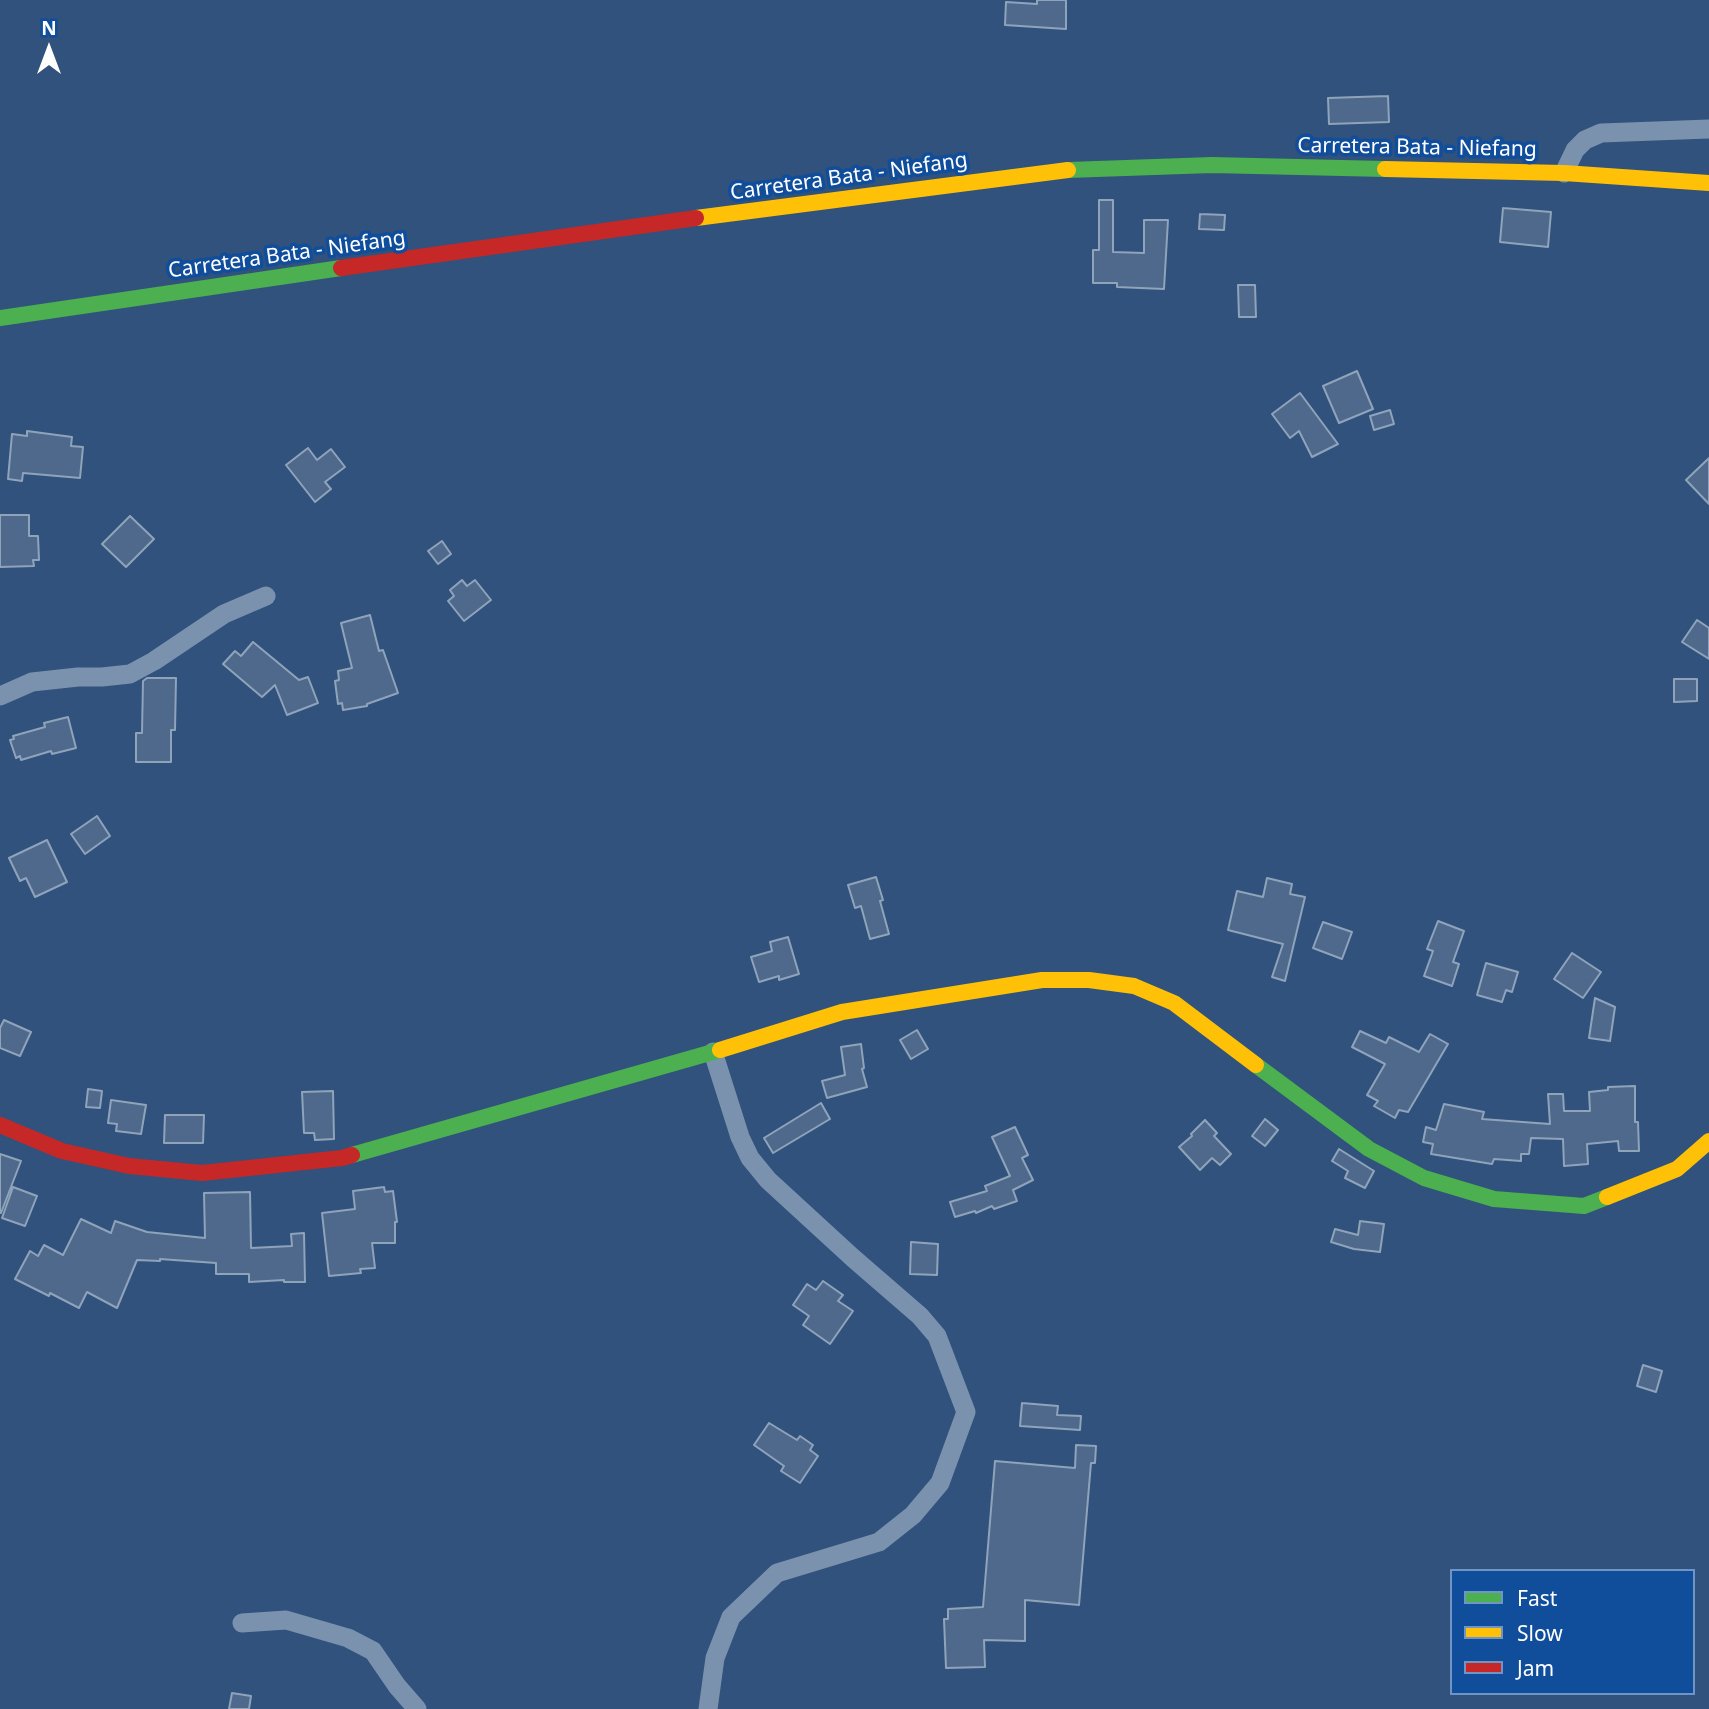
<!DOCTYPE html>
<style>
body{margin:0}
#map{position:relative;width:1709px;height:1709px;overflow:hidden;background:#30527c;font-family:"Noto Sans",sans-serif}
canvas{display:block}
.legend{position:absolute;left:1450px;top:1569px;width:245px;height:126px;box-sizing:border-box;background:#104e9c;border:2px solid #7095c4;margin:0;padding:9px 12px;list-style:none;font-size:21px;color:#fff}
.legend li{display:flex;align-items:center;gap:14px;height:35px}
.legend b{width:35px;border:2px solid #7095c4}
.north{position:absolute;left:14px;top:14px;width:70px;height:70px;-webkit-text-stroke:5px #104e9c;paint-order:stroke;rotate:0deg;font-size:19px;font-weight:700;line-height:28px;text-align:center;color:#fff}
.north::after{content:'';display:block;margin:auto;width:24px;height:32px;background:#fff;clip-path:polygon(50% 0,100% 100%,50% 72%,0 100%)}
</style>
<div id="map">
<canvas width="1709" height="1709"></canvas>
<ul class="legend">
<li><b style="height:9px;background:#4caf50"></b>Fast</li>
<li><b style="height:9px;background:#ffc107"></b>Slow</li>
<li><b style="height:9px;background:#c62828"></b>Jam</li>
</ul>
<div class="north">N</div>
</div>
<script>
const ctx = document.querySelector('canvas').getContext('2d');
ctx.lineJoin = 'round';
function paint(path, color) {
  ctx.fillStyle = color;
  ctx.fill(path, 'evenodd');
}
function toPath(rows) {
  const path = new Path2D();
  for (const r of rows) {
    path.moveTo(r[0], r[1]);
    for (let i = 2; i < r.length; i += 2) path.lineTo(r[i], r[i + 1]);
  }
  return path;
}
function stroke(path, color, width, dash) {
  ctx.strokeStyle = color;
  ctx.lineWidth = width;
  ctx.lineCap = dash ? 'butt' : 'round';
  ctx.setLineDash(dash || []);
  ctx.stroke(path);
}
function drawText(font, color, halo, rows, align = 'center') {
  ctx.font = font + ' "Noto Sans",sans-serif';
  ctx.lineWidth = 7;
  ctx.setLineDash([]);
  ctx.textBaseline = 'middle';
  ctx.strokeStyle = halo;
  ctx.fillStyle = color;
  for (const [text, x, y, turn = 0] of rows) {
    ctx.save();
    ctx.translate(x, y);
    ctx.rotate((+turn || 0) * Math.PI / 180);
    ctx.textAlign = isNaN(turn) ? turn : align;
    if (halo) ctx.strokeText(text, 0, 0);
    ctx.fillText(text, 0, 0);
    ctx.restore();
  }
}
const building = toPath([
 [1037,0,1066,0,1066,29,1005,25,1006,2,1037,4,1037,0],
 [1388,96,1389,122,1329,124,1328,98,1388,96],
 [1099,200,1113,200,1113,252,1144,253,1144,220,1168,220,1164,289,1117,287,1117,283,1093,283,1093,250,1099,250,1099,200],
 [1503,208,1551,212,1548,247,1500,242,1503,208],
 [1200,214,1225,215,1224,230,1199,229,1200,214],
 [1238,285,1255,285,1256,317,1239,317,1238,285],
 [1357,371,1373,409,1339,423,1323,386,1357,371],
 [1300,393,1338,444,1312,457,1299,431,1290,438,1272,414,1300,393],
 [1390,410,1394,424,1374,430,1370,416,1390,410],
 [27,431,72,437,71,446,83,447,80,478,23,473,22,481,8,479,12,434,27,436,27,431],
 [308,448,317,460,331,449,345,467,325,482,331,489,315,502,286,465,308,448],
 [1709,458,1709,504,1686,480,1709,458],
 [0,515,29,515,29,536,38,536,39,560,33,560,34,566,0,567,0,515],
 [130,516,154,539,126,567,102,544,130,516],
 [442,541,451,554,438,564,428,551,442,541],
 [462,580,467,586,475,580,491,600,464,621,448,601,454,596,450,590,462,580],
 [370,615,379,651,383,650,398,693,367,704,367,706,343,710,342,703,338,704,335,681,339,680,338,671,352,668,341,623,370,615],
 [1697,620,1709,628,1709,659,1682,642,1697,620],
 [253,642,299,680,308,677,318,703,287,715,275,685,262,697,223,664,235,651,241,656,253,642],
 [147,678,176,678,175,730,171,730,171,762,136,762,136,733,142,733,143,681,147,678],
 [1674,679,1697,679,1697,701,1674,702,1674,679],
 [68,717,76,748,52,754,51,751,21,760,20,756,16,758,10,740,14,739,13,736,45,727,44,723,68,717],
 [97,816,110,836,85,854,71,834,97,816],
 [47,840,67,882,35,897,26,878,20,881,9,858,47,840],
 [876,877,883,900,880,901,889,934,870,939,861,906,855,908,848,885,876,877],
 [1267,878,1292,884,1290,894,1305,897,1285,981,1272,977,1283,944,1228,930,1237,891,1263,897,1267,878],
 [1438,921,1464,931,1453,962,1459,964,1452,986,1424,976,1433,951,1427,949,1438,921],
 [1323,922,1352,932,1342,959,1313,948,1323,922],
 [788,937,799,974,779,980,779,976,759,982,751,957,772,951,770,942,788,937],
 [1572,953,1601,972,1583,998,1554,979,1572,953],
 [1486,963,1518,972,1512,992,1506,990,1502,1002,1477,995,1486,963],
 [1595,998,1615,1007,1610,1041,1589,1038,1595,998],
 [4,1020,31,1032,20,1056,0,1048,0,1028,4,1020],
 [917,1030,928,1049,911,1059,900,1040,917,1030],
 [1360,1031,1386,1043,1389,1037,1419,1052,1430,1034,1448,1044,1408,1112,1399,1110,1395,1118,1374,1106,1378,1101,1367,1095,1385,1064,1352,1047,1360,1031],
 [861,1044,864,1068,862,1069,867,1087,827,1098,822,1081,845,1075,841,1047,861,1044],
 [1635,1086,1635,1122,1638,1122,1639,1151,1619,1151,1618,1141,1587,1144,1588,1164,1564,1166,1563,1139,1531,1138,1529,1154,1521,1154,1521,1161,1494,1159,1492,1164,1431,1154,1433,1144,1423,1142,1426,1127,1436,1130,1444,1104,1484,1112,1482,1119,1550,1124,1548,1094,1563,1094,1564,1111,1590,1111,1589,1092,1608,1090,1608,1087,1635,1086],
 [88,1089,102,1091,100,1108,86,1107,88,1089],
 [333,1091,334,1139,315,1140,314,1133,304,1133,302,1092,333,1091],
 [111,1100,146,1105,141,1134,116,1131,117,1124,108,1123,111,1100],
 [821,1103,830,1119,773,1153,764,1138,821,1103],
 [165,1115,204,1115,203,1143,164,1143,165,1115],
 [1265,1119,1278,1130,1265,1146,1252,1136,1265,1119],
 [1205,1120,1217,1133,1214,1136,1231,1154,1220,1165,1212,1158,1200,1170,1179,1147,1192,1136,1191,1134,1205,1120],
 [1015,1127,1028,1155,1022,1158,1033,1180,1013,1190,1017,1201,994,1209,992,1206,976,1213,975,1211,955,1217,950,1202,987,1191,985,1186,1010,1176,992,1137,1015,1127],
 [1339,1149,1374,1171,1365,1188,1345,1178,1348,1171,1332,1161,1339,1149],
 [0,1154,21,1161,1,1213,0,1213,0,1154],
 [13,1187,37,1196,25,1226,2,1218,13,1187],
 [384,1187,385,1192,393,1191,397,1222,395,1222,395,1243,372,1243,375,1268,360,1269,361,1273,329,1276,322,1213,355,1209,353,1191,384,1187],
 [250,1192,251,1248,292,1246,291,1234,304,1233,305,1282,284,1282,284,1280,249,1282,249,1274,216,1274,216,1263,160,1259,160,1261,137,1260,117,1308,87,1292,79,1308,50,1293,49,1296,15,1279,30,1251,38,1256,44,1245,63,1255,81,1219,111,1233,115,1221,147,1232,205,1238,204,1193,250,1192],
 [1360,1221,1384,1224,1380,1252,1354,1249,1331,1242,1335,1229,1358,1235,1360,1221],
 [911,1242,938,1244,937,1275,910,1274,911,1242],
 [823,1281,843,1295,838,1301,853,1311,830,1344,803,1325,809,1316,793,1305,807,1284,816,1290,823,1281],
 [1643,1365,1662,1371,1656,1392,1637,1386,1643,1365],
 [1022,1403,1058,1406,1057,1415,1081,1416,1080,1430,1020,1426,1022,1403],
 [769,1423,797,1440,800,1436,813,1445,810,1450,818,1456,800,1483,781,1471,784,1466,754,1445,769,1423],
 [1076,1445,1096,1446,1095,1463,1091,1463,1079,1605,1025,1600,1025,1641,984,1640,985,1667,946,1668,944,1619,948,1619,948,1609,983,1607,995,1461,1075,1468,1076,1445],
 [232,1693,251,1696,249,1709,229,1709,232,1693]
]);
paint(building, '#4e698b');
stroke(building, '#8fa3bb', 2);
stroke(toPath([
 [1564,173,1575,150,1585,140,1601,133,1709,129],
 [0,696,32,682,78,677,102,677,130,674,154,661,224,614,266,596],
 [242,1623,286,1620,348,1638,373,1651,397,1686,417,1709],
 [708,1709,715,1658,731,1617,777,1573,879,1542,913,1515,940,1483,966,1412,937,1336,920,1316,853,1258,768,1180,750,1158,740,1137,713,1052]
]), '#7b92ae', 19);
stroke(toPath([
 [1068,170,1212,165,1385,169],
 [0,318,341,268],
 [1256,1065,1369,1149,1424,1178,1494,1199,1584,1206,1607,1197],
 [352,1155,720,1050]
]), '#4caf50', 16);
stroke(toPath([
 [1385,169,1564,173,1709,183],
 [696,218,1068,170],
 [720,1050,842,1012,1042,980,1089,980,1134,986,1174,1003,1256,1065],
 [1607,1197,1677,1169,1709,1141]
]), '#ffc107', 16);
stroke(toPath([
 [341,268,696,218],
 [0,1125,62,1151,129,1166,202,1173,342,1158,352,1155]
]), '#c62828', 16);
drawText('21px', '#fff', '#104e9c', [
 ["Carretera Bata - Niefang",1417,148,1],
 ["Carretera Bata - Niefang",849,177,-8],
 ["Carretera Bata - Niefang",287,255,-8]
]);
</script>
